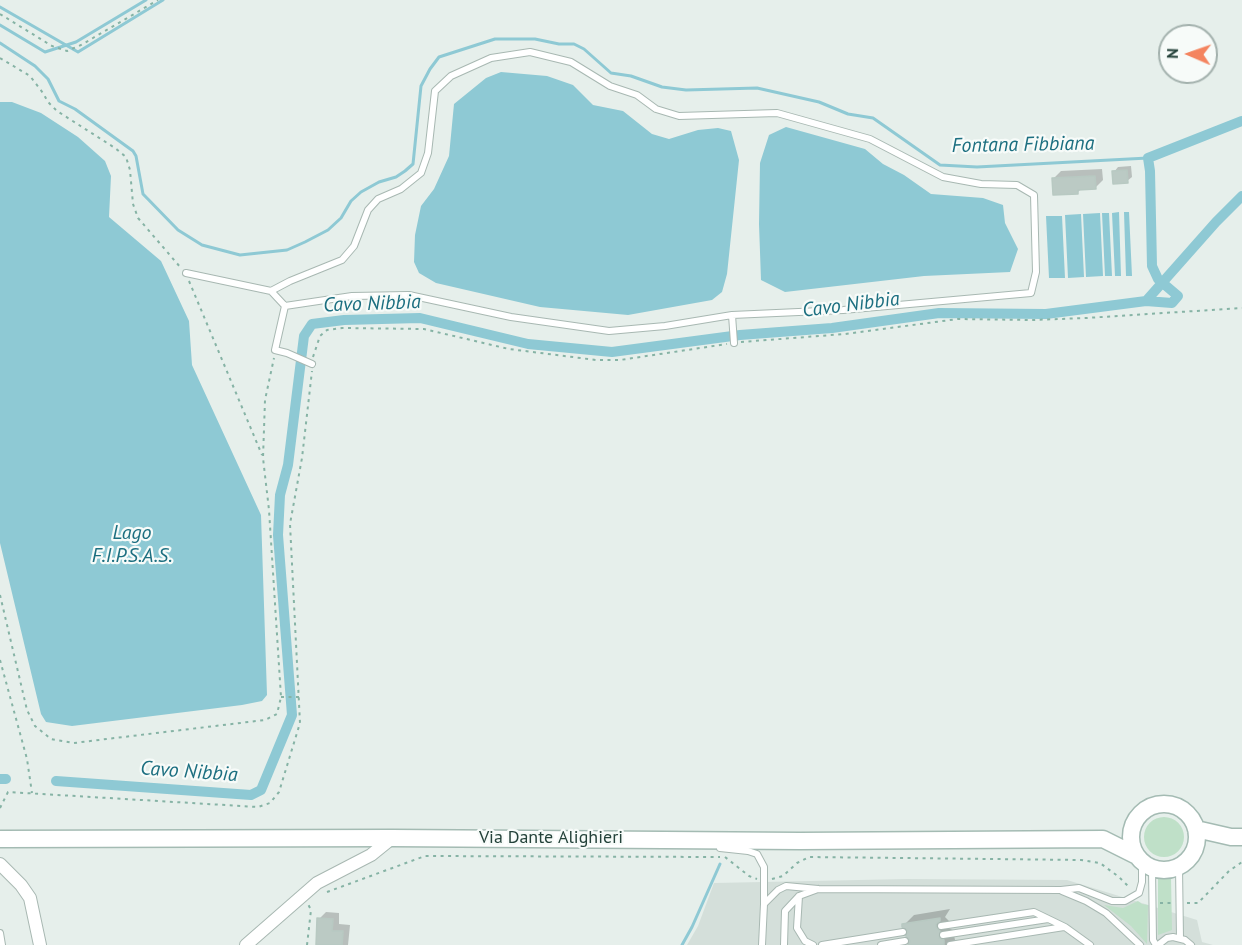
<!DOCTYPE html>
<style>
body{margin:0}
#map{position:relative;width:1242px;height:945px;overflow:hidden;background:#e6efeb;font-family:"PT Sans",sans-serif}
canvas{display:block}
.north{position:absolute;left:1158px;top:24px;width:60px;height:60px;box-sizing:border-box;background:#f7fbf9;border:2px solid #a3b1ad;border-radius:50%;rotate:272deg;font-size:16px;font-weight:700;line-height:24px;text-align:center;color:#24423a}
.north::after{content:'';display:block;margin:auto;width:21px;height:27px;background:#f4845f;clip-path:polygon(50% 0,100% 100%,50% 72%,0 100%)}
</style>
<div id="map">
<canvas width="1242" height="945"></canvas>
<div class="north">N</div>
</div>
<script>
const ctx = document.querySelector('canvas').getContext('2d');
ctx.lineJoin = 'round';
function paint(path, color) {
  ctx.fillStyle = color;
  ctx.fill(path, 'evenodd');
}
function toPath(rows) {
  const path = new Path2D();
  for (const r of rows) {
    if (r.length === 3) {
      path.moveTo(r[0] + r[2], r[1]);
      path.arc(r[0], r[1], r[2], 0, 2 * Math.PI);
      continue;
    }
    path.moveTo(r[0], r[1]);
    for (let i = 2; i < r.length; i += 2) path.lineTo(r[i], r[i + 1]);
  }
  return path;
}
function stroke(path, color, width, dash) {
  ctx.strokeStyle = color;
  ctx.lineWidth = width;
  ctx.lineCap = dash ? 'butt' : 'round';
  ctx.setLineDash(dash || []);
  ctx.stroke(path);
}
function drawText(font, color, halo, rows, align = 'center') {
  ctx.font = font + ' "PT Sans",sans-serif';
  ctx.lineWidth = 4.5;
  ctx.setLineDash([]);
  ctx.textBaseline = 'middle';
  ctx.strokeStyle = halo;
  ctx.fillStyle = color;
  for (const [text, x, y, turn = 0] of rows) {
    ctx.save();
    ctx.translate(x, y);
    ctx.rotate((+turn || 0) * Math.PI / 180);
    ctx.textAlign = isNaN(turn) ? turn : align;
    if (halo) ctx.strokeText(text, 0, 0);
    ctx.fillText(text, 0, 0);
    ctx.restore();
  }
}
paint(toPath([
 [907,879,1067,880,1197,920,1202,942,1213,945,687,945,698,926,714,883]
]), '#d4dfda');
paint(toPath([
 [1164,837,20],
 [1158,877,1171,877,1172,930,1158,935],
 [1138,901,1142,904,1148,905,1147,944,1131,926,1104,905,1123,908]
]), '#bfe0c8');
paint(toPath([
 [501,72,547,76,573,85,593,105,623,111,652,134,669,139,698,130,718,128,731,131,739,160,727,274,722,292,712,300,628,315,540,307,436,283,419,273,414,262,415,235,421,206,434,189,449,156,454,104,486,78],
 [0,102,12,102,41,113,78,137,105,161,111,176,109,217,161,261,189,321,192,365,261,515,267,695,262,701,242,705,72,726,46,722,41,714,0,543],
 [786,127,865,149,883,164,904,175,931,194,983,198,1003,205,1005,223,1018,249,1010,272,924,276,785,292,761,280,759,224,760,163,769,135],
 [1119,212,1121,276,1115,276,1112,213],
 [1124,212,1129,212,1132,276,1126,276],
 [1100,213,1103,276,1086,277,1083,214],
 [1102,213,1109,213,1112,276,1105,276],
 [1081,214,1084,277,1068,278,1065,215],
 [1046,216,1062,216,1065,278,1049,278]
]), '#8ec9d4');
paint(toPath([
 [1131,166,1132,177,1127,181,1114,172,1118,167],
 [1102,169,1103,180,1095,188,1081,189,1078,192,1054,178,1061,171],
 [950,909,945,917,949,921,948,928,953,930,956,945,909,945,912,941,909,928,904,925,914,915],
 [326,912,339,913,339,924,350,925,348,945,318,945,319,919]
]), '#0003');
stroke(toPath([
 [0,7,78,52,163,0],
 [0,25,45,52,76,42,146,0],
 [0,43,35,66,48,79,59,101,75,109,133,151,136,156,143,194,178,230,202,245,240,255,287,250,305,242,328,230,341,218,351,201,361,192,379,182,396,177,405,171,413,164,421,86,430,69,439,57,495,39,535,39,559,44,574,44,584,49,611,73,631,76,662,87,686,90,757,88,819,102,848,114,873,118,940,165,977,167,1148,158],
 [682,945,692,927,720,864]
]), '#8ec9d4', 3);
stroke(toPath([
 [1146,301,1216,222,1242,196],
 [0,779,6,779],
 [56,781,251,795,261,790,292,715,278,535,280,495,288,465,304,336,312,324,344,320,420,318,528,344,612,352,740,335,832,328,939,313,1046,314,1146,301,1172,303,1178,296,1158,279,1152,266,1150,171,1148,158,1242,121]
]), '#8ec9d4', 10);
const building = toPath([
 [1127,170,1128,183,1113,184,1112,171,1127,170],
 [1095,176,1096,189,1078,190,1078,194,1053,195,1052,178,1095,176],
 [317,918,333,919,332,931,343,931,342,945,316,945,317,918],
 [940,918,940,921,936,924,936,927,940,931,939,938,944,940,944,945,908,945,910,941,906,936,908,931,902,927,902,924,940,918]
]);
paint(building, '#bbcac4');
stroke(building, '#b8c9c2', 1.5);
const service = toPath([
 [186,273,271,291,285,306],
 [271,291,290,281,342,260,354,246,368,210,378,199,401,189,421,173,428,153,435,91,451,76,491,58,530,52,571,62,610,86,637,95,656,109,679,116,777,113,870,139,943,177,981,184,1017,185,1034,195,1036,272,1031,293,843,310,732,315,665,326,609,331,511,317,409,295,352,296,285,306,275,350,287,353,312,364],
 [732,315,734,343],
 [720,848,748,851,757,854,764,867,764,904],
 [1179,867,1180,938],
 [1152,869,1153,940,1156,945],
 [1062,891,1086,901,1106,913,1140,945],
 [799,896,797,928,805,941,813,945],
 [941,926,1034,912,1065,927,1090,945],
 [0,933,2,945],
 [943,935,1048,919],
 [762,945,764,904,778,890,786,886,818,889,1061,890,1079,888,1112,901,1125,901,1139,893,1142,882,1142,863],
 [784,945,785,911,799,896,818,889],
 [822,945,903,932],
 [881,945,905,941],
 [950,945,1064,927],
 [1158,945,1167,938,1173,937,1185,940,1191,945]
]);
const minor = toPath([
 [0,864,21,885,30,898,40,945],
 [246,945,317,883,371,855,392,838]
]);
const secondary = toPath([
 [1164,837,33],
 [1196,829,1231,837,1242,837],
 [0,839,392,838,800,841,1103,839,1135,855]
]);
stroke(service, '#a8b8b2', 8);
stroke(minor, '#a8b8b2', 14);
stroke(secondary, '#a4bbb3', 19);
stroke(toPath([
 [0,14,52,46,67,51,81,45,158,0],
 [0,58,30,76,43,93,48,102,57,111,115,148,126,157,130,170,133,204,138,218,181,268],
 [189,281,262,455],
 [741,342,845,334,958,319,1032,320,1086,318,1242,308],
 [313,357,320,336,327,330,342,328,424,329,509,349,596,360,620,360,727,344],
 [0,595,27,710,35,726,51,739,74,743,115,738,265,720,277,714,281,697,269,510,263,458,265,400,274,358],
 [0,660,27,759,32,793],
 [281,697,299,697],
 [0,808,8,792,258,807,270,803,279,792,300,723,290,524,302,458,312,371],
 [725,857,749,876,757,879],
 [772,879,783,876,797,863,809,857,1081,860,1100,863,1119,877,1130,888],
 [327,892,425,856,720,857],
 [1160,903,1172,903],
 [1187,903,1198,903,1229,871,1242,862],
 [307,945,311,910,308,904]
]), '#86b3a5', 2, [3, 4.5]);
stroke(service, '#fff', 6);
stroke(minor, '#fff', 12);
stroke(secondary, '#fff', 16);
drawText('18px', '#24423a', '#f7fbf9', [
 ["Via Dante Alighieri",551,838]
]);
drawText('italic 20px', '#1c6f80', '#f7fbf9', [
 ["Fontana Fibbiana",1023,145,-1],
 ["Cavo Nibbia",372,304,-2],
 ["Cavo Nibbia",851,305,-7],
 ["Lago",132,533],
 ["F.I.P.S.A.S.",132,556],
 ["Cavo Nibbia",189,772,4]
]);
</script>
